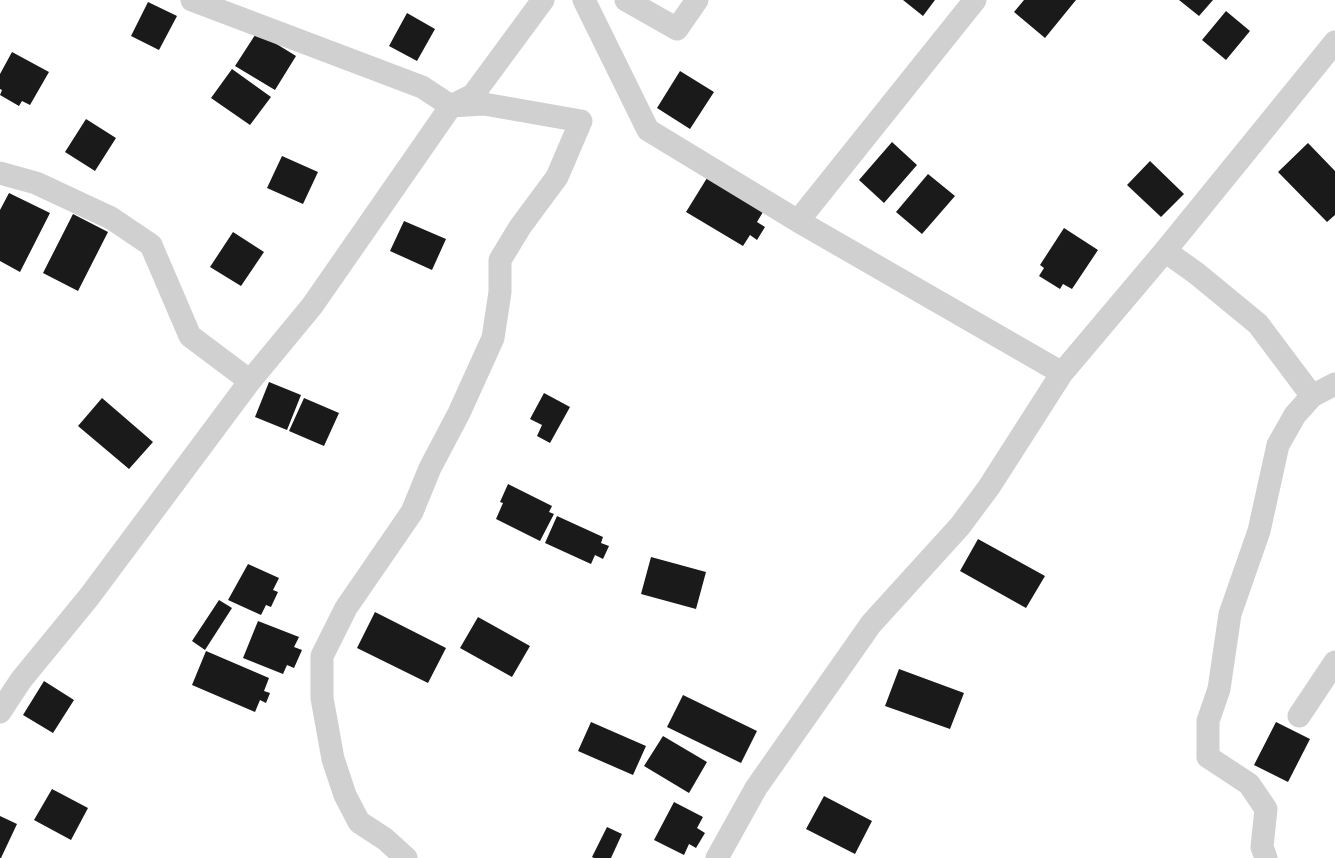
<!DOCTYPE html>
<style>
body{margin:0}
canvas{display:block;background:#fff}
</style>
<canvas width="1335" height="858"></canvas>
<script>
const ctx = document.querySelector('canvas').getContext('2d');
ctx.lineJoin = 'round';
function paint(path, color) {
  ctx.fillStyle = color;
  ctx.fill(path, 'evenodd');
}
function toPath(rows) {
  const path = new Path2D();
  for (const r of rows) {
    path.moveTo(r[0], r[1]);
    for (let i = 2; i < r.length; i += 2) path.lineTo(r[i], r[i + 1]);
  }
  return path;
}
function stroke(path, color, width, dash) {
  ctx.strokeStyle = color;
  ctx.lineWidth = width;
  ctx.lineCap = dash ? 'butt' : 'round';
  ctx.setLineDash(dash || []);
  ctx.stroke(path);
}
paint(toPath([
 [903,0,935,0,923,16],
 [1024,0,1076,0,1045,38,1014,12],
 [1179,0,1213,0,1199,16],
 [148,2,177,16,159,50,131,36],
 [1226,11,1250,31,1226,60,1202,40],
 [407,13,435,29,417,61,389,46],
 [257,32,296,56,275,90,235,66],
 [12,52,49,72,30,105,22,101,19,106,0,95,2,90,0,89,0,74],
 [232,69,271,97,250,125,211,98],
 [680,71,714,92,690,129,657,108],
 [86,119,116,138,95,171,65,152],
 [892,142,917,165,884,203,859,180],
 [1308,143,1335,171,1335,215,1327,222,1278,172],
 [282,156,318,172,303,204,267,188],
 [1150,161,1184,194,1161,217,1127,185],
 [928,174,955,196,922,234,896,212],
 [707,178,763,212,757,222,765,227,757,240,750,235,743,246,686,212],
 [9,193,50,213,20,272,0,261,0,210],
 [73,214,108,232,78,291,43,273],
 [404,221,446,239,432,270,390,251],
 [1064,228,1098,250,1072,289,1063,284,1060,289,1039,276,1044,268,1040,265],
 [233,232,264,252,241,286,210,267],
 [269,382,301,395,287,430,255,417],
 [544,393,570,407,550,443,537,436,542,425,530,419],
 [102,398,153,442,129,469,78,426],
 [304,398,339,413,324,446,289,431],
 [508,484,552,506,549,512,554,514,540,541,496,519,503,503,500,502],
 [557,516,603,537,601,543,609,546,603,559,595,555,591,564,545,543],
 [978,539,1045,576,1026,608,960,571],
 [651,557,706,572,696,609,641,594],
 [248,564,279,578,273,590,278,592,271,607,266,605,261,615,228,600],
 [219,600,232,608,205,650,192,641],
 [375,612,446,648,428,683,357,648],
 [478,617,530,646,512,677,460,648],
 [258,621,299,637,294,647,302,650,294,668,287,665,283,674,243,658],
 [206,651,269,678,264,691,270,693,266,703,260,700,255,712,192,685],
 [899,669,964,693,950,729,885,706],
 [44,681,74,700,53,733,23,715],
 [683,695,757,731,741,763,667,727],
 [591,722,646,746,633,775,578,751],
 [1276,722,1310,739,1288,782,1254,765],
 [663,736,707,762,689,793,644,766],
 [52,789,88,808,71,840,34,820],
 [824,796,872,821,855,854,806,829],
 [674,802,703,817,697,828,705,833,696,848,689,844,684,855,654,840],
 [0,816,17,824,1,858,0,858],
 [607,827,622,834,611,858,594,858,592,857]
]), '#1a1a1a');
stroke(toPath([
 [192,0,422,87,451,106,484,104,581,121,557,177,520,227,500,260,500,292,493,338,459,413,430,468,412,512,346,608,322,656,322,698,333,759,345,795,359,822,385,839,406,858],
 [584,0,648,130,798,221,1062,373],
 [626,0,677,29,697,0],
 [0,173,36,183,111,218,151,245,190,336,250,381],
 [798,221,975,0],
 [1165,251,1196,273,1258,324,1312,396],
 [0,712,21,680,89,597,250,381,312,306,451,106,473,95,543,0],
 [1299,716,1335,662],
 [717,858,756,788,871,624,960,526,989,487,1062,373,1165,251,1335,42],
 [1266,858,1262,847,1266,809,1249,784,1208,757,1208,721,1219,689,1230,614,1259,531,1278,445,1295,415,1312,396,1335,384]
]), '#d0d0d0', 23);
</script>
